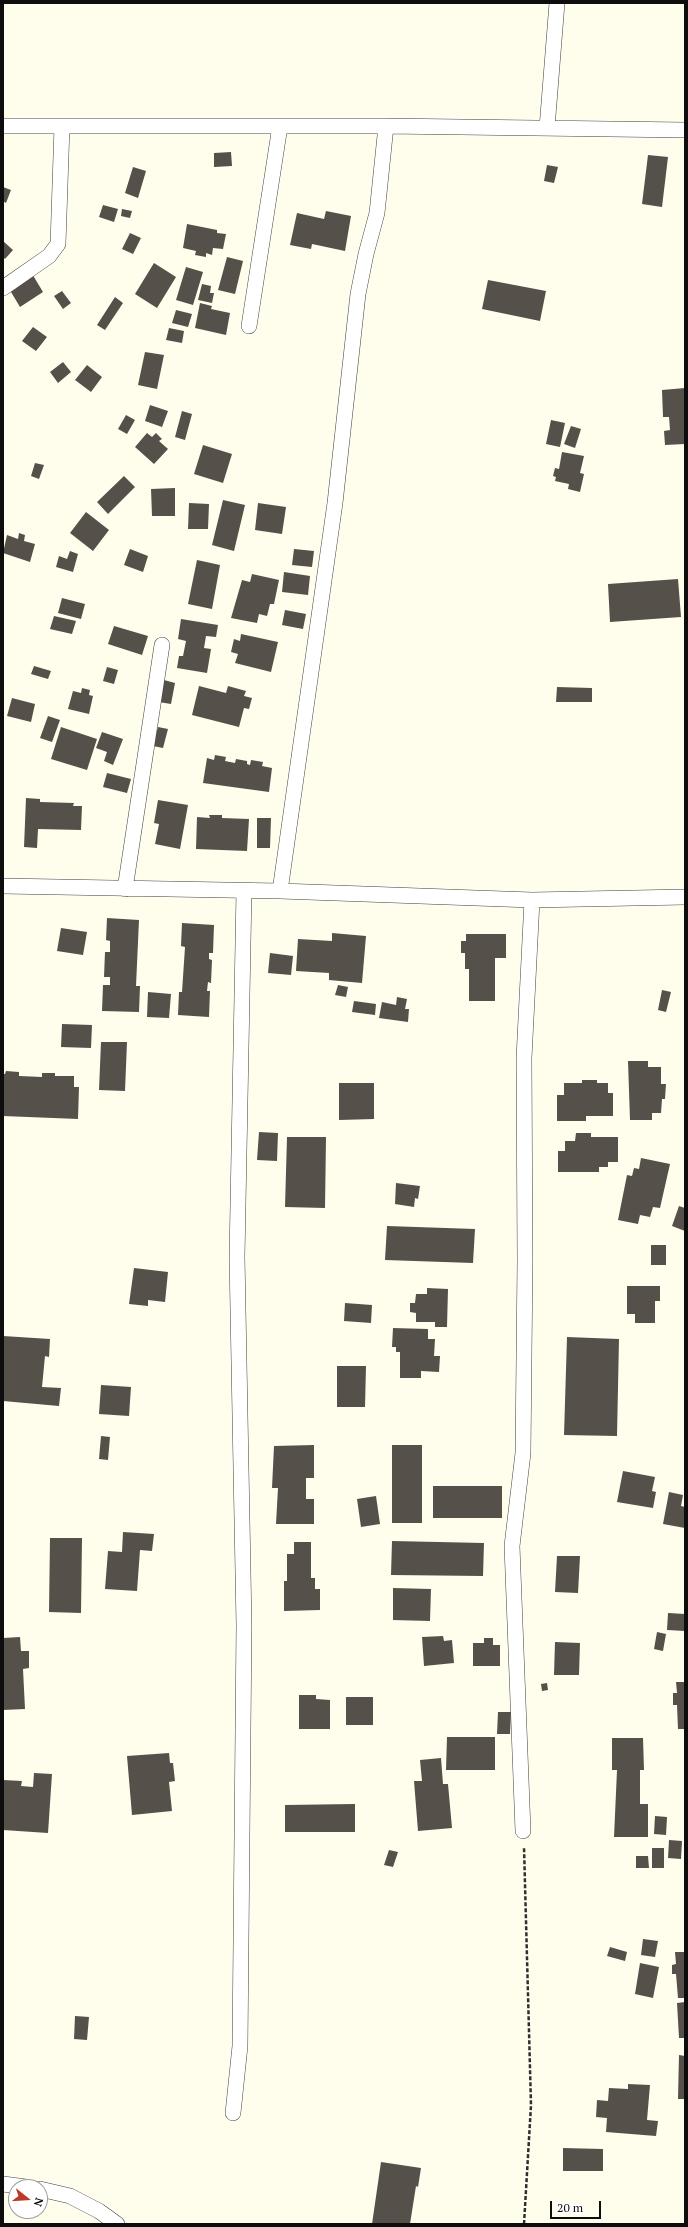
<!DOCTYPE html>
<style>
body{margin:0}
#map{position:relative;width:688px;height:2227px;overflow:hidden;background:#fffeed;font-family:"PT Serif",serif}
canvas{display:block}
.frame{position:absolute;inset:0;border:4px solid #0d0d0d;pointer-events:none}
.north{position:absolute;left:8px;top:2179px;width:40px;height:40px;box-sizing:border-box;background:#fff;border:1px solid #9e9e9e;border-radius:50%;rotate:107deg;font-size:11px;font-weight:700;line-height:16px;text-align:center;color:#0d0d0d}
.north::after{content:'';display:block;margin:auto;width:14px;height:18px;background:#bb3927;clip-path:polygon(50% 0,100% 100%,50% 72%,0 100%)}
.scale{position:absolute;left:550px;top:2201px;width:51px;height:18px;box-sizing:border-box;border:2px solid #0d0d0d;border-top:0;padding-left:5px;font-size:12px;line-height:14px;white-space:nowrap;color:#0d0d0d;-webkit-text-stroke:3px #fff;paint-order:stroke}
</style>
<div id="map">
<canvas width="688" height="2227"></canvas>
<div class="frame"></div>
<div class="north">N</div>
<div class="scale">20 m</div>
</div>
<script>
const ctx = document.querySelector('canvas').getContext('2d');
ctx.lineJoin = 'round';
function paint(path, color) {
  ctx.fillStyle = color;
  ctx.fill(path, 'evenodd');
}
function toPath(rows) {
  const path = new Path2D();
  for (const r of rows) {
    path.moveTo(r[0], r[1]);
    for (let i = 2; i < r.length; i += 2) path.lineTo(r[i], r[i + 1]);
  }
  return path;
}
function stroke(path, color, width, dash) {
  ctx.strokeStyle = color;
  ctx.lineWidth = width;
  ctx.lineCap = dash ? 'butt' : 'round';
  ctx.setLineDash(dash || []);
  ctx.stroke(path);
}
paint(toPath([
 [231,152,232,166,214,167,214,153],
 [648,155,668,157,662,207,642,204],
 [547,165,558,167,554,183,544,181],
 [133,167,146,171,138,198,125,193],
 [3,187,11,190,6,203,3,201],
 [103,205,118,209,114,222,99,217],
 [122,209,132,211,130,218,121,216],
 [326,211,351,216,345,251,312,244,311,249,290,245,297,213,324,219],
 [187,224,217,230,217,233,226,234,223,249,213,248,212,255,206,253,206,257,195,255,196,251,183,248],
 [130,233,141,238,133,254,122,249],
 [3,241,13,250,5,259,3,257],
 [227,257,243,261,235,294,218,290],
 [154,263,176,277,157,308,135,294],
 [186,267,203,272,193,305,176,300],
 [31,272,43,292,20,307,8,287],
 [488,280,546,291,540,321,482,309],
 [202,284,211,286,210,293,214,293,212,303,198,300],
 [62,291,71,303,63,309,54,296],
 [115,297,123,303,105,330,97,325],
 [200,303,212,306,211,309,230,313,226,335,195,328],
 [176,310,192,314,188,327,172,323],
 [33,327,47,337,36,351,22,341],
 [169,328,184,331,182,343,166,340],
 [145,352,164,355,157,389,138,385],
 [63,362,71,372,58,383,50,372],
 [87,365,102,377,91,392,75,380],
 [685,388,685,444,665,445,664,431,670,430,669,417,663,417,662,390],
 [150,405,168,411,162,427,145,421],
 [182,411,192,414,185,440,175,437],
 [126,415,135,420,127,434,118,429],
 [551,420,565,423,560,447,546,444],
 [571,426,581,429,575,448,564,444],
 [147,433,152,437,156,433,162,439,159,441,168,449,154,464,135,447],
 [203,445,232,454,223,483,194,474],
 [562,452,584,456,580,473,584,474,580,492,568,489,569,484,555,481,556,477,553,476,555,468,559,469],
 [35,463,44,465,39,479,31,476],
 [124,476,135,487,108,514,97,502],
 [175,488,175,516,152,516,151,489],
 [223,500,245,505,234,551,212,545],
 [189,503,209,504,208,529,188,529],
 [258,503,286,507,282,534,255,530],
 [86,512,109,530,93,551,70,533],
 [19,533,25,535,24,541,35,544,30,562,3,553,7,535,18,539],
 [130,549,148,556,143,572,124,565],
 [294,549,314,551,312,567,292,565],
 [70,551,78,554,73,572,56,567,59,556,67,559],
 [197,560,220,565,212,609,188,604],
 [284,572,310,576,308,595,282,592],
 [252,574,279,580,274,604,270,604,267,616,259,614,257,623,231,618,242,580,250,582],
 [678,579,681,617,610,622,608,584],
 [62,598,85,604,81,619,58,613],
 [285,610,306,614,303,629,282,625],
 [54,616,76,621,72,634,50,629],
 [181,619,218,625,216,637,206,636,204,648,211,649,207,673,177,668,179,656,183,656,186,641,178,639],
 [114,626,148,636,142,655,108,644],
 [241,634,278,642,271,672,235,663,238,654,231,652,234,639,240,641],
 [34,666,51,671,48,679,31,674],
 [107,667,118,670,114,684,103,681],
 [164,680,175,683,171,704,159,702],
 [199,686,226,693,228,686,246,691,244,696,252,698,249,709,244,708,239,727,192,715],
 [557,687,592,688,592,702,556,702],
 [82,688,90,690,89,695,93,696,89,714,68,709,73,691,81,693],
 [12,698,35,704,31,722,7,716],
 [48,716,60,720,52,742,40,738],
 [61,727,97,739,87,770,51,759],
 [158,727,168,729,163,748,153,746],
 [102,732,123,739,113,765,104,761,107,752,96,748],
 [215,755,226,757,225,761,235,763,236,759,247,761,247,764,250,765,251,760,263,762,262,766,272,768,269,792,203,783,207,758,214,760],
 [107,773,131,779,127,793,103,787],
 [26,798,40,799,40,802,74,803,73,806,82,806,81,830,38,829,37,848,24,847],
 [158,800,188,805,180,849,155,844,159,824,154,823],
 [209,815,222,815,222,818,249,819,247,851,196,849,197,817,210,818],
 [257,818,271,818,270,848,257,848],
 [107,918,139,920,136,986,140,986,139,1012,102,1011,103,985,110,985,110,977,104,977,105,952,110,952,110,941,106,940],
 [182,923,214,925,213,953,209,953,209,959,212,960,211,983,208,982,207,991,210,991,209,1017,178,1015,179,992,182,992,185,947,181,946],
 [61,928,87,932,83,955,57,951],
 [332,933,366,936,362,983,329,980,329,973,296,971,298,939,332,941],
 [466,934,506,934,506,958,495,958,495,1001,469,1001,469,969,465,969,465,953,461,953,461,941,466,941],
 [270,953,293,956,291,975,268,973],
 [338,985,348,987,346,997,335,995],
 [662,990,671,992,666,1012,658,1010],
 [148,992,171,994,169,1018,147,1017],
 [397,997,407,999,405,1009,409,1009,408,1022,379,1018,382,1002,396,1005],
 [354,1001,376,1004,375,1015,352,1012],
 [62,1024,92,1025,91,1048,61,1047],
 [101,1042,127,1042,125,1091,99,1090],
 [628,1061,648,1061,648,1067,661,1067,661,1084,666,1084,665,1099,662,1099,661,1113,652,1113,652,1120,630,1120],
 [6,1071,19,1072,19,1076,42,1077,42,1073,55,1073,55,1076,74,1076,74,1087,79,1087,78,1119,3,1116,3,1074,5,1074],
 [582,1080,597,1080,597,1083,608,1083,608,1093,613,1093,613,1116,586,1116,586,1121,557,1121,557,1095,564,1095,564,1083,582,1083],
 [339,1083,374,1083,374,1119,339,1120],
 [259,1132,278,1133,277,1161,257,1160],
 [576,1133,591,1133,591,1137,618,1137,618,1162,608,1162,608,1167,599,1167,599,1172,558,1172,558,1151,565,1151,565,1141,575,1141],
 [287,1137,326,1137,325,1208,285,1207],
 [641,1158,670,1164,660,1208,653,1207,650,1217,640,1215,638,1224,618,1220,627,1175,632,1176,634,1168,639,1169],
 [396,1183,420,1186,418,1199,415,1198,414,1207,395,1204],
 [679,1206,685,1208,685,1231,672,1226],
 [387,1226,475,1229,473,1263,385,1260],
 [651,1245,666,1245,666,1265,651,1265],
 [134,1268,168,1272,165,1302,148,1300,148,1306,129,1304],
 [627,1286,660,1286,660,1301,655,1301,655,1323,635,1323,635,1314,627,1314],
 [427,1288,448,1289,447,1327,435,1327,435,1322,416,1322,416,1313,410,1312,410,1303,415,1303,416,1294,427,1294],
 [345,1303,372,1305,371,1323,344,1321],
 [393,1328,428,1329,428,1339,435,1339,434,1356,440,1356,439,1372,421,1371,421,1378,400,1378,400,1352,396,1352,396,1347,392,1347],
 [3,1336,50,1339,49,1357,45,1356,42,1387,61,1388,59,1406,3,1401],
 [567,1337,619,1339,617,1436,564,1435],
 [337,1366,366,1366,365,1407,337,1407],
 [101,1385,131,1387,129,1416,99,1414],
 [101,1436,110,1437,108,1460,99,1459],
 [314,1445,314,1478,306,1478,306,1499,314,1499,314,1524,276,1524,278,1488,272,1488,274,1446],
 [392,1445,422,1445,422,1523,392,1523],
 [623,1471,655,1477,652,1491,656,1492,653,1508,617,1502],
 [433,1486,502,1486,502,1518,433,1518],
 [669,1492,683,1495,681,1506,685,1507,685,1528,663,1524],
 [376,1496,380,1524,361,1527,357,1499],
 [123,1532,154,1534,152,1551,140,1550,137,1591,105,1589,108,1551,122,1552],
 [50,1538,82,1538,81,1613,49,1612],
 [392,1541,484,1543,483,1576,391,1575],
 [294,1542,311,1542,311,1578,315,1578,315,1589,320,1589,320,1610,284,1611,284,1581,287,1581,287,1554,294,1554],
 [557,1556,580,1556,578,1593,555,1592],
 [393,1588,431,1589,430,1621,393,1620],
 [668,1613,685,1614,685,1631,667,1630],
 [657,1632,666,1634,663,1651,654,1649],
 [443,1636,444,1641,452,1640,454,1663,424,1666,422,1637],
 [20,1637,21,1651,29,1651,29,1668,23,1669,25,1709,3,1710,3,1638],
 [484,1638,493,1638,493,1645,500,1645,500,1666,473,1666,473,1643,484,1643],
 [555,1642,580,1643,579,1675,554,1675],
 [676,1682,685,1682,685,1729,678,1729,677,1705,673,1705,673,1693,677,1693],
 [547,1683,548,1690,542,1691,541,1684],
 [299,1695,316,1695,316,1699,330,1700,330,1729,299,1729],
 [346,1697,373,1697,373,1725,346,1725],
 [498,1712,511,1712,510,1734,497,1734],
 [447,1737,495,1737,495,1770,446,1770],
 [612,1738,643,1738,644,1770,640,1770,640,1804,648,1804,648,1837,614,1837,617,1770,612,1770],
 [169,1753,170,1763,173,1763,175,1781,169,1782,172,1811,132,1815,127,1756],
 [441,1758,443,1784,448,1784,452,1828,418,1831,414,1781,422,1781,420,1760],
 [34,1773,52,1774,48,1833,3,1830,3,1780,22,1781,21,1786,33,1787],
 [355,1804,355,1832,285,1832,285,1805],
 [655,1816,667,1817,666,1835,654,1834],
 [669,1840,682,1841,681,1859,668,1858],
 [652,1848,664,1848,664,1868,652,1868],
 [389,1850,398,1852,393,1867,384,1865],
 [636,1856,648,1856,649,1868,636,1868],
 [643,1939,658,1941,655,1957,641,1955],
 [610,1947,627,1952,625,1961,607,1956],
 [675,1952,685,1952,685,1998,678,1998,676,1974,672,1974,672,1965,676,1964],
 [640,1963,659,1967,653,1998,635,1994],
 [685,2002,685,2038,679,2038,677,2003],
 [75,2016,89,2017,87,2040,74,2039],
 [679,2055,685,2056,685,2099,678,2099],
 [628,2084,650,2085,647,2120,658,2121,656,2136,606,2132,607,2118,596,2117,597,2100,608,2101,609,2088,628,2089],
 [563,2148,603,2149,603,2171,563,2171],
 [381,2162,421,2168,418,2187,416,2186,410,2224,372,2224]
]), '#555049');
const minor = toPath([
 [3,126,386,126,685,130],
 [547,128,557,3],
 [3,288,49,256,58,244,62,126],
 [249,326,280,126],
 [3,886,280,891,532,900,685,897],
 [125,889,162,645],
 [280,891,335,503,358,294,366,254,377,213,386,126],
 [523,1831,512,1546,523,1453,525,1261,524,1058,532,900],
 [233,2113,240,2046,244,1625,237,1257,244,891],
 [3,2184,26,2187],
 [40,2189,70,2196,99,2211,117,2224]
]);
stroke(minor, '#404040', 16);
stroke(toPath([
 [524,2224,531,2105,524,1847]
]), '#2f2f2f', 2.5, [4, 2]);
stroke(minor, '#fff', 15);
</script>
